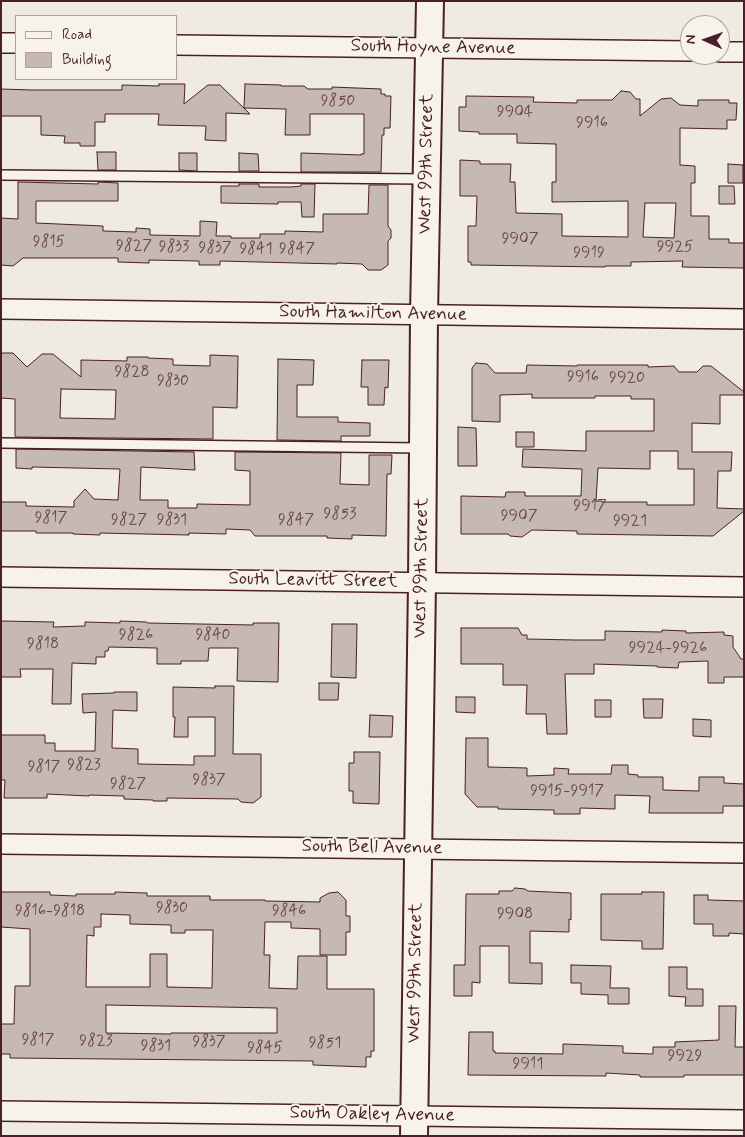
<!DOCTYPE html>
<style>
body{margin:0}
#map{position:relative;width:745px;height:1137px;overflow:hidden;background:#f0ebe0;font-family:Mynerve,sans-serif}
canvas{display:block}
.frame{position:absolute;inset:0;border:2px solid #4a1f2b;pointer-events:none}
.legend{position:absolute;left:15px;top:15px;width:162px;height:65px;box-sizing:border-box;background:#f7f3e8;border:1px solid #b29e9c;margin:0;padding:6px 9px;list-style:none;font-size:15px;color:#4a1f2b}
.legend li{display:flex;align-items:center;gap:10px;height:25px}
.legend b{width:25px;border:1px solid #b29e9c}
.north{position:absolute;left:680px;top:15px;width:50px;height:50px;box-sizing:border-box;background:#f7f3e8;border:1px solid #b29e9c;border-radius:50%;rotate:272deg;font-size:14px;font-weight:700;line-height:20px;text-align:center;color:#4a1f2b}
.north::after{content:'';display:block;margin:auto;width:18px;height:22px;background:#4a1f2b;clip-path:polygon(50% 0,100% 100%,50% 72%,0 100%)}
</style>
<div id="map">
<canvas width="745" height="1137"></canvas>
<div class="frame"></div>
<ul class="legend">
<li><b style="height:6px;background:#f7f3e8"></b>Road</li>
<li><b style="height:14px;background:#c6b8b3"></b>Building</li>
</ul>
<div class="north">N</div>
</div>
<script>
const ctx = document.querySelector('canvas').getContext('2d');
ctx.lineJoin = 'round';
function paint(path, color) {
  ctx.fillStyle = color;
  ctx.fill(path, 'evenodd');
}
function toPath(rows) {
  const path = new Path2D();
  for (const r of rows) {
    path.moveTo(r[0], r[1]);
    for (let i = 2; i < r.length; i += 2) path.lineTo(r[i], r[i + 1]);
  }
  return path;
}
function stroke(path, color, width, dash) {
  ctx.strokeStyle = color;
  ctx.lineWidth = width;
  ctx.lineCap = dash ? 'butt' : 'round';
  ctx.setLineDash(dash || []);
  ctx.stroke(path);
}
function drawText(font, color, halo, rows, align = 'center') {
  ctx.font = font + ' Mynerve,sans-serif';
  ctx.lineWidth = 4;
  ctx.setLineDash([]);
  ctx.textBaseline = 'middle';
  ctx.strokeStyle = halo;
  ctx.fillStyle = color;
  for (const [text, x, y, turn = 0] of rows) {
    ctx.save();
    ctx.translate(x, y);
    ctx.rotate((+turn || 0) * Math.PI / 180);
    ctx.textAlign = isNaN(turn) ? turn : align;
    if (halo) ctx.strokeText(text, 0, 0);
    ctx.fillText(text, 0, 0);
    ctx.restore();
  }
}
const building = toPath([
 [159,84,185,84,184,104,208,85,220,85,250,114,226,113,226,141,205,140,206,126,158,125,159,114,105,114,105,122,95,122,95,146,80,146,80,143,64,143,65,136,41,135,41,116,1,116,1,89,32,90,122,90,122,85,159,86,159,84],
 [245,84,281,85,281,86,304,86,308,89,332,89,332,87,381,89,381,94,385,94,385,96,391,96,390,128,384,128,384,135,382,135,381,172,301,172,301,153,361,155,361,154,364,154,364,114,310,114,310,135,285,135,286,109,244,108,245,84],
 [621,91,630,92,636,99,640,99,640,116,661,99,671,98,680,105,698,106,698,100,729,100,729,103,737,103,736,120,727,120,727,129,680,128,680,165,695,166,695,183,691,183,691,216,709,216,709,239,729,239,729,243,744,243,744,268,682,267,683,261,631,262,631,266,605,266,605,267,471,265,471,262,468,262,468,226,476,226,477,196,460,196,460,160,480,161,480,164,511,164,510,182,515,182,516,213,562,214,562,236,628,237,628,201,552,202,552,182,556,182,556,144,517,143,517,134,479,134,479,132,459,131,459,107,466,107,466,96,534,97,533,102,577,103,577,100,612,100,621,91],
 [645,203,676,203,674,238,643,237,645,203],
 [97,152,116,152,116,170,98,170,97,152],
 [179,153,197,153,197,171,179,170,179,153],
 [239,153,258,154,259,171,239,171,239,153],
 [728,164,743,165,743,183,728,183,728,164],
 [18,182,98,184,98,182,118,183,118,201,36,201,36,223,103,226,103,231,136,232,136,228,150,229,150,235,200,236,200,221,217,222,216,236,231,236,231,238,260,238,260,234,285,234,285,231,323,232,323,214,368,214,369,185,388,185,388,226,391,230,391,238,388,241,388,265,381,270,368,270,362,264,337,263,337,264,220,261,220,265,199,265,199,261,149,260,149,263,118,262,118,258,23,258,13,266,1,265,1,218,18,219,18,182],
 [239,184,259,184,259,187,291,187,301,186,301,184,315,184,314,217,302,217,301,202,278,202,278,204,221,203,221,186,239,186,239,184],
 [719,186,734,186,735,204,719,204,719,186],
 [1,353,13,353,27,367,42,354,53,354,81,377,81,360,127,361,127,357,148,357,148,358,173,359,173,365,210,366,210,355,238,356,237,408,213,407,213,439,16,437,15,436,15,399,1,398,1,353],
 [61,389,116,390,115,419,60,418,61,389],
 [278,359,314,360,313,385,297,385,297,417,338,417,338,422,370,423,370,436,341,436,341,441,277,440,278,359],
 [362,360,389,360,388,388,385,387,384,405,368,405,368,387,361,387,362,360],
 [476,363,487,364,495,373,526,373,527,365,577,366,577,365,648,365,648,367,674,366,679,372,697,372,703,366,711,366,744,392,744,395,720,395,720,424,692,423,692,452,732,452,731,471,718,471,717,508,744,509,744,511,713,536,577,534,577,531,532,530,522,537,510,536,508,534,461,534,461,496,505,497,506,492,525,492,525,496,581,496,582,469,522,467,523,449,586,451,586,431,654,431,654,399,631,399,631,396,595,396,595,398,532,398,532,394,500,395,500,422,472,421,472,368,476,363],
 [650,451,678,451,678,469,694,469,694,505,647,505,647,502,602,502,602,501,596,501,598,468,650,469,650,451],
 [458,427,476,428,477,466,458,466,458,427],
 [516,432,534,432,534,447,516,447,516,432],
 [16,449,194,452,195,470,141,467,140,500,168,500,168,508,197,508,197,504,250,505,250,471,235,470,235,452,341,453,340,484,369,485,369,455,392,455,391,474,387,474,386,536,352,535,352,539,327,538,327,536,255,536,250,530,226,529,226,534,189,533,189,535,100,533,100,535,73,534,73,533,36,533,36,531,1,531,1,502,26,502,26,506,74,507,74,501,85,489,94,499,118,500,120,469,32,467,32,469,16,468,16,449],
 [1,621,54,622,53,627,85,626,85,622,120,623,120,621,146,622,148,623,253,625,253,623,279,623,278,682,237,681,238,648,209,648,208,661,181,661,181,664,157,664,157,648,109,647,108,651,105,651,105,657,96,657,96,664,72,663,71,704,52,704,53,669,20,669,21,677,1,677,1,621],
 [332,624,357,624,356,678,331,677,332,624],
 [461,628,518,628,522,635,527,635,527,639,575,640,605,640,605,631,662,632,662,630,686,631,686,633,724,632,724,635,733,636,733,647,741,659,744,659,744,677,724,677,724,683,708,683,708,661,679,662,678,668,657,667,657,666,594,664,594,674,565,674,567,734,547,734,546,714,526,714,527,685,503,685,503,664,461,664,461,628],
 [319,683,339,683,338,700,319,700,319,683],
 [215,686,234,686,233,754,261,754,261,797,253,803,241,802,238,799,167,798,167,801,153,801,153,800,124,799,124,796,89,795,89,796,47,794,47,798,4,798,5,780,1,780,1,735,45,735,45,743,55,743,55,751,95,751,96,712,83,713,82,694,114,693,114,692,137,692,137,711,113,710,112,748,138,749,138,764,194,765,194,756,215,756,215,717,188,717,188,737,174,737,175,717,173,717,173,687,215,688,215,686],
 [456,697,475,697,475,713,456,712,456,697],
 [643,699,663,699,662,718,644,718,643,699],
 [595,700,611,700,611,717,595,717,595,700],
 [370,715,393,716,392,737,369,737,370,715],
 [693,719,711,720,711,737,693,736,693,719],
 [466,738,488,738,488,767,527,768,527,776,554,775,554,768,569,769,568,774,611,774,612,765,628,765,628,774,638,775,638,777,663,777,663,790,699,791,699,777,724,777,724,783,744,784,744,806,723,806,723,813,649,813,650,796,615,795,615,809,580,808,580,814,554,814,554,810,498,809,498,807,477,807,465,794,466,738],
 [354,752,380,752,379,804,353,803,353,791,349,791,349,763,354,763,354,752],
 [515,888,525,889,528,891,571,893,571,920,569,919,569,932,530,931,530,963,542,963,542,984,509,983,509,946,480,946,480,983,472,982,472,996,454,996,454,965,465,965,466,894,499,894,499,891,512,891,515,888],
 [1,892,50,892,50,895,76,896,76,894,115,894,115,892,147,893,147,896,210,896,210,900,265,900,265,901,320,902,320,898,329,893,338,892,346,900,346,916,350,916,350,932,346,932,346,955,320,955,320,929,291,928,291,922,265,922,264,955,270,955,269,988,297,989,298,956,327,956,327,989,374,989,374,1051,371,1051,371,1057,366,1057,366,1067,313,1065,313,1061,10,1058,10,1054,1,1054,1,1024,14,1024,15,986,30,986,30,929,1,927,1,892],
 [101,914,130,915,130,924,171,925,171,933,185,933,185,930,213,930,212,988,167,987,167,954,150,954,150,987,86,987,87,935,94,936,94,927,101,927,101,914],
 [106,1005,277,1008,277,1033,171,1033,171,1034,106,1033,106,1005],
 [642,892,664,892,663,949,642,949,642,941,601,940,601,894,642,894,642,892],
 [694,895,708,895,708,900,744,901,744,934,729,933,729,936,713,936,713,924,694,924,694,895],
 [571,965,611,966,610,988,629,988,629,1004,608,1004,608,995,581,994,581,983,571,983,571,965],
 [669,967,687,967,687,989,703,989,703,1006,685,1006,686,997,669,996,669,967],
 [719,1006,736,1006,735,1047,744,1047,744,1075,684,1075,684,1077,640,1077,640,1075,606,1073,606,1076,468,1075,469,1032,493,1032,493,1051,495,1051,495,1053,563,1054,563,1044,623,1046,623,1053,653,1054,653,1047,675,1047,675,1042,719,1040,719,1006]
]);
paint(building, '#c6b8b3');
stroke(building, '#4a1f2b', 1);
const lane = toPath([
 [1,175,423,179],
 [1,443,420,448]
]);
const street = toPath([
 [1,43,16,43],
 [176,45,690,51],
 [720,52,744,52],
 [1,309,744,319],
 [1,577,744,587],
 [1,844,744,853],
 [1,1111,744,1120]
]);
const secondary = toPath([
 [414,1136,422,583,424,315,430,1]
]);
stroke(lane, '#4a1f2b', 12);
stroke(street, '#4a1f2b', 22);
stroke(secondary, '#4a1f2b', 30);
stroke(lane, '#f7f3e8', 9);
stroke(street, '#f7f3e8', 19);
stroke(secondary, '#f7f3e8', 26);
drawText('16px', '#69454d', null, [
 ["9850",338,102],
 ["9904",515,113],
 ["9916",592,124],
 ["9907",520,240],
 ["9815",49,243],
 ["9827",134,247],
 ["9833",174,248],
 ["9925",675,248],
 ["9837",215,249],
 ["9841",256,250],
 ["9847",297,250],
 ["9919",589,254],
 ["9828",132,373],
 ["9916",583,378],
 ["9920",627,379],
 ["9830",173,382],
 ["9917",590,507],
 ["9853",340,515],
 ["9907",519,517],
 ["9817",51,519],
 ["9827",129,521],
 ["9831",172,521],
 ["9847",296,521],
 ["9921",630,522],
 ["9826",136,636],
 ["9840",213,636],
 ["9818",43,645],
 ["9924-9926",668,649],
 ["9823",84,766],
 ["9817",44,768],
 ["9837",209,781],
 ["9827",128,785],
 ["9915-9917",567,792],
 ["9830",172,909],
 ["9816-9818",50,912],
 ["9846",289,912],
 ["9908",515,915],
 ["9817",38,1041],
 ["9823",96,1042],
 ["9837",209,1043],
 ["9851",325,1044],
 ["9831",156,1047],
 ["9845",265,1049],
 ["9929",685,1057],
 ["9911",528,1065]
]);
drawText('19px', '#4a1f2b', '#f7f3e8', [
 ["South Hoyne Avenue",433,48,1],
 ["West 99th Street",427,164,-89],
 ["South Hamilton Avenue",373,314,1],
 ["West 99th Street",422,568,-89],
 ["South Leavitt Street",313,581,1],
 ["South Bell Avenue",372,848,1],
 ["West 99th Street",416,973,-89],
 ["South Oakley Avenue",372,1115,1]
]);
</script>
